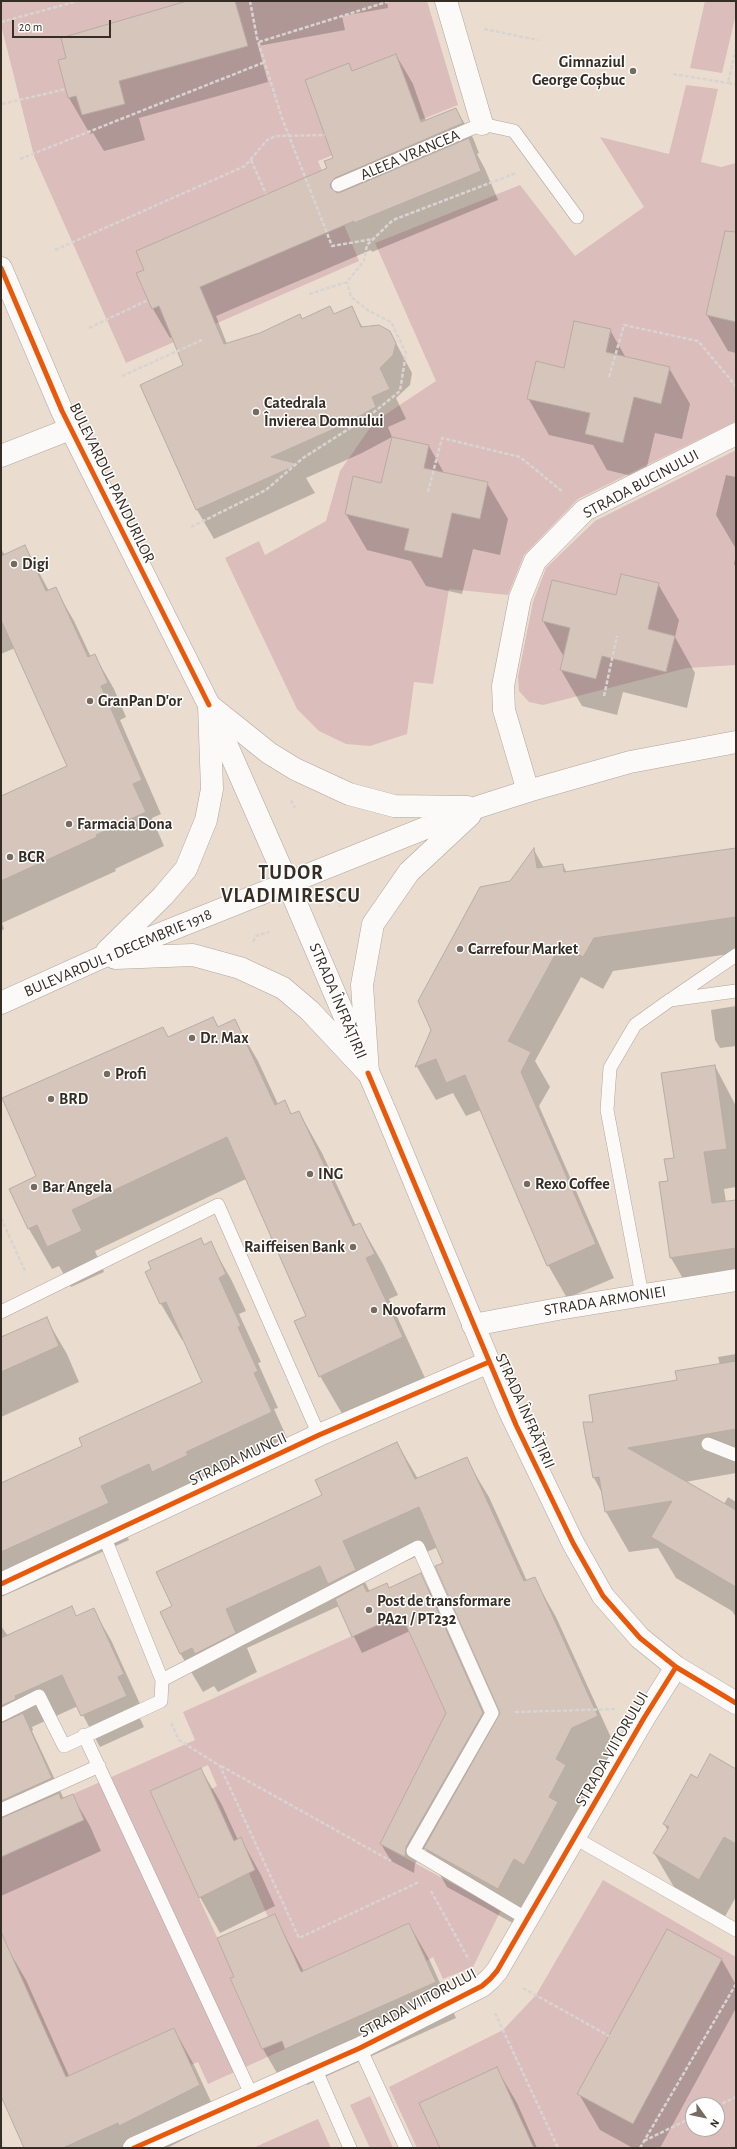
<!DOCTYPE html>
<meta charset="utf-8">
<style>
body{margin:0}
#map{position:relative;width:737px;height:2149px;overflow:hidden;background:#eaddcf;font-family:"Alegreya Sans",sans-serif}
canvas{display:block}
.frame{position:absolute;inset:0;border:2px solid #362d24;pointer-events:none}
.north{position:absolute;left:685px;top:2097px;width:40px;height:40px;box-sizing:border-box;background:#fff;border:1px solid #afaba7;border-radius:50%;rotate:123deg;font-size:11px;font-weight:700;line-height:16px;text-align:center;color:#362d24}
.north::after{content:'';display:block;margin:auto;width:14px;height:18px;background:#756b60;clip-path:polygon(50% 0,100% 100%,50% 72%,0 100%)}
.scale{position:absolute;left:12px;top:20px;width:99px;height:18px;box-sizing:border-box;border:2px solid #362d24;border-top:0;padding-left:5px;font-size:12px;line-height:14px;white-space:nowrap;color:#362d24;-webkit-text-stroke:3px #fff;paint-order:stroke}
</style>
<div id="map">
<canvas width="737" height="2149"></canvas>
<div class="frame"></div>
<div class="north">N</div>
<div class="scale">20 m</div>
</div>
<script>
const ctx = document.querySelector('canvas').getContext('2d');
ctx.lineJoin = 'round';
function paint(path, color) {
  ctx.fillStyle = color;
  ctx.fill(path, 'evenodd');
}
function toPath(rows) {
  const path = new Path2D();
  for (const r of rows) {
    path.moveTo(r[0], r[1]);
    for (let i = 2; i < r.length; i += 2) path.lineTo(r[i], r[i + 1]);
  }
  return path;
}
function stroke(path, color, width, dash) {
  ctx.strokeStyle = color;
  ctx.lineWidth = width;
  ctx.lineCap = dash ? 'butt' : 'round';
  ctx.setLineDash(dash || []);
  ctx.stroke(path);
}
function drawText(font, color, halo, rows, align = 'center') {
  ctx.font = font + ' "Alegreya Sans",sans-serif';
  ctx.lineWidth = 3;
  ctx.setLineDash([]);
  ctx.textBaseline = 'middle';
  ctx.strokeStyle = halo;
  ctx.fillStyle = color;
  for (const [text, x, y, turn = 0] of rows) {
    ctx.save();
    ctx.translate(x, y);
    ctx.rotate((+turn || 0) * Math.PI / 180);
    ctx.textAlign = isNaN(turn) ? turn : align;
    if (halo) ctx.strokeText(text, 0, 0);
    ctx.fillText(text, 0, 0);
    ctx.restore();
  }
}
paint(toPath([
 [1,1,427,1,458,105,318,161,359,261,126,363,34,156,1,25],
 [705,1,736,1,736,14,722,73,690,68],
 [686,85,718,89,701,162,721,167,736,163,736,421,578,499,524,555,508,595,449,589,433,684,414,682,407,734,370,746,346,744,319,731,297,709,225,558,259,541,265,555,326,521,340,471,374,422,436,381,375,243,520,185,575,256,644,207,600,137,669,154],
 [736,450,736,665,687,668,543,705,529,702,519,691,518,677,533,602,546,568,595,521],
 [401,1614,451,1724,443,1720,380,1844,501,1910,473,1967,443,1979,433,1957,427,1961,409,1923,294,1975,275,1914,268,1917,249,1873,255,1870,241,1838,234,1841,211,1789,217,1786,208,1765,150,1791,227,1959,244,1972,230,1979,262,2049,282,2041,285,2049,208,2084,198,2062,191,2065,174,2028,59,2080,13,1978,20,1974,6,1943,1,1944,1,1857,84,1820,73,1794,195,1740,183,1712],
 [603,1880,736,1957,736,2148,417,2148,389,2087,503,2030,536,1995],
 [693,2105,717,2105,717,2129,693,2129],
 [370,2096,393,2148,370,2148,350,2105],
 [318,2119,331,2148,253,2148]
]), '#dbbdbb');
paint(toPath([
 [192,1,387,1,388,8,342,16,345,30,258,46,268,82,139,118,145,140,104,151,93,133,90,134,69,98,59,61],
 [396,55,413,84,426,121,456,109,473,138,479,153,477,154,485,169,498,200,372,252,371,250,216,316,227,344,302,320,334,315,351,307,363,328,390,332,412,373,410,385,396,398,406,419,388,427,392,437,362,453,306,478,315,493,214,539,197,510,141,386,185,366,173,337,170,338,153,309,138,273,328,169,334,158,349,65,353,71],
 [736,283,736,353,728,351,707,315],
 [610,330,626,358,669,368,690,404,682,439,655,433,644,479,607,470,593,445,549,435,528,398],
 [429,446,444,473,487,483,508,519,500,555,473,549,462,594,426,586,411,561,367,550,346,514],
 [726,475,736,477,736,549,716,515],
 [25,546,49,591,55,588,74,621,91,657,95,656,114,689,126,717,120,720,161,814,152,818,164,846,115,869,116,871,2,923,4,929,1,931,1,797,68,767,15,648,1,654,1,549,5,555],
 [736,555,736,567,734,564],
 [658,584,679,620,675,637,695,673,687,708,623,692,617,715,582,706,561,670,564,657,543,621],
 [736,849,736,953,613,971,603,989,581,977,535,1061,550,1087,539,1106,614,1278,567,1298,548,1265,481,1110,466,1116,453,1093,436,1100,417,1067,432,1030,510,882,534,850,544,868,563,865,567,873],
 [736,1006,736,1046,720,1048,715,1040,711,1010],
 [213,1018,219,1028,235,1021,258,1061,278,1104,284,1101,292,1115,299,1112,322,1153,356,1226,360,1224,383,1264,398,1295,389,1299,425,1378,344,1417,320,1376,307,1316,246,1179,95,1251,104,1272,71,1287,59,1266,52,1269,29,1229,10,1189,37,1177,168,1038],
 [715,1066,736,1106,736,1187,724,1189,726,1202,736,1201,736,1287,692,1294,671,1258,660,1183,669,1182,675,1159],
 [210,1243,231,1279,246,1311,239,1314,261,1362,258,1363,278,1408,274,1409,292,1449,121,1523,129,1540,1,1597,1,1484,84,1446,204,1382,184,1339,182,1340,161,1304,146,1272],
 [46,1318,67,1354,79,1382,1,1417,1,1338],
 [736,1354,736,1473,685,1482,724,1504,728,1497,736,1502,736,1617,732,1611,676,1578,658,1548,629,1552,606,1512,602,1493,594,1478,594,1423,678,1381,720,1365,718,1357],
 [397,1443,418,1479,466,1459,489,1497,527,1581,534,1578,556,1617,619,1755,594,1767,581,1792,588,1804,520,1927,447,1887,425,1848,415,1864,414,1873,391,1861,381,1844,447,1713,410,1631,362,1653,339,1606,247,1648,257,1672,218,1692,214,1686,203,1692,180,1653,174,1607],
 [438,1547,501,1713,492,1730,430,1591,420,1574,389,1589,370,1592,364,1580],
 [71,1608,76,1617,93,1609,111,1640,141,1706,135,1708,144,1727,100,1747,78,1706,32,1727,33,1730,32,1731,64,1799,72,1795,90,1826,101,1851,1,1896,1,1811,5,1818,7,1818,1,1807,1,1626,8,1636],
 [201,1769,222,1805,238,1840,241,1839,261,1875,275,1906,220,1933,200,1897],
 [736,1770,736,1897,723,1920,678,1894,654,1853,668,1831,664,1824,697,1779],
 [274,1915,304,1972,409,1924,430,1961,456,2018,307,2085,302,2077,284,2085,263,2049,232,1979,236,1977],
 [668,1930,722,1960,736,1985,736,2008,660,2148,633,2148,600,2130,579,2094],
 [1,1943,5,1944,26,1980,69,2076,174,2029,194,2065,220,2121,167,2148,25,2148,1,2094],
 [497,2069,517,2103,537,2148,441,2148]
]), '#0003');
const building = toPath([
 [187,1,235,1,248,46,119,81,125,104,82,115,76,96,68,98,58,60,66,58,61,38,187,1],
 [396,54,421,122,456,108,463,123,335,178,330,184,331,188,337,193,341,192,469,138,481,171,354,223,354,221,200,287,224,344,260,333,300,314,302,319,330,306,334,314,352,306,361,327,379,325,390,331,396,343,393,355,380,368,390,389,372,397,376,407,345,424,271,457,299,464,196,510,140,385,183,365,159,306,152,309,136,273,144,270,136,251,327,168,324,161,333,158,305,80,349,63,352,71,396,54],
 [725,231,736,232,736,322,706,315,725,231],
 [574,321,611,329,606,352,670,367,661,404,634,397,623,443,585,434,590,413,527,399,536,361,564,368,574,321],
 [392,437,429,445,424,468,488,482,480,519,452,513,442,558,404,550,409,529,345,514,353,476,381,483,392,437],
 [25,545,46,591,56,587,88,657,95,654,108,683,101,686,142,780,133,784,146,812,96,835,97,837,1,881,1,796,67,766,1,620,1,556,25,545],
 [621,574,659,583,648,629,675,636,666,672,602,656,596,679,560,670,570,628,542,621,552,580,616,595,621,574],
 [534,848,537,868,563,864,564,872,736,848,736,917,594,938,583,957,561,944,508,1041,531,1052,521,1072,596,1244,547,1266,465,1075,446,1083,436,1059,415,1067,431,1030,418,1001,480,887,510,881,534,848],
 [213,1017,218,1027,235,1019,275,1105,285,1100,291,1114,299,1111,353,1226,360,1223,375,1254,366,1258,403,1337,319,1377,294,1321,306,1316,227,1137,72,1210,82,1231,47,1247,37,1225,28,1229,9,1189,36,1176,2,1098,163,1027,168,1037,213,1017],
 [715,1065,727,1149,704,1152,712,1203,736,1200,736,1248,670,1258,659,1182,668,1181,664,1159,674,1158,661,1073,715,1065],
 [201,1238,204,1245,211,1241,226,1274,219,1278,241,1326,238,1327,258,1371,254,1373,272,1412,186,1452,188,1455,152,1472,149,1464,101,1486,109,1503,1,1552,1,1483,82,1446,79,1438,202,1382,166,1302,160,1304,145,1272,151,1269,148,1262,201,1238],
 [47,1317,59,1346,1,1372,1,1337,47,1317],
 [736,1361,736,1429,628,1448,736,1510,736,1587,651,1537,672,1501,605,1512,599,1477,593,1478,583,1423,583,1422,593,1422,589,1395,677,1380,675,1371,736,1361],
 [397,1442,415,1479,467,1457,524,1581,535,1577,598,1716,572,1728,556,1759,566,1765,549,1797,558,1802,524,1865,514,1859,498,1889,424,1848,500,1713,435,1566,443,1563,419,1507,343,1541,356,1570,328,1584,320,1566,226,1609,236,1633,195,1654,192,1648,180,1654,160,1612,172,1606,156,1572,322,1495,315,1480,397,1442],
 [421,1573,483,1713,406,1847,405,1857,380,1844,446,1713,401,1614,352,1637,335,1599,363,1584,367,1592,387,1583,389,1588,421,1573],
 [72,1606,76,1616,94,1608,124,1674,118,1677,127,1696,81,1716,62,1675,15,1696,16,1699,1,1706,1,1638,72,1606],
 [23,1713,52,1778,1,1801,1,1723,23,1713],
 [710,1754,736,1769,736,1844,724,1837,699,1880,653,1853,669,1827,663,1824,691,1774,697,1778,710,1754],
 [201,1768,234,1841,241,1837,255,1870,199,1898,150,1791,201,1768],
 [59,1793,61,1799,73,1794,84,1820,1,1857,1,1818,59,1793],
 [275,1914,301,1972,409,1923,436,1982,285,2049,282,2041,262,2049,230,1978,234,1977,217,1938,275,1914],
 [667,1929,722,1959,633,2124,577,2094,667,1929],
 [1,1932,66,2077,174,2028,200,2085,135,2118,119,2126,118,2123,63,2148,24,2148,1,2096,1,1932],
 [497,2067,534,2148,440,2148,419,2103,497,2067]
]);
paint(building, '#d5c5bb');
stroke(building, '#b8aca4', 1);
const service = toPath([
 [338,185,482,124,514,131,577,217],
 [673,998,736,955],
 [642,1295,607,1110,610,1068,635,1025,670,1000,736,991],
 [1,1312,218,1205,319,1435],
 [708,1444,736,1455],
 [162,1680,418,1547,492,1713,413,1851,527,1919],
 [1,1715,39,1696,64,1746,161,1701,162,1680,104,1536],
 [84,1735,252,2096],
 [1,1810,99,1766],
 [575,1838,736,1930],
 [360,2048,406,2148],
 [315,2068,350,2148]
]);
const minor = toPath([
 [446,1,482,124],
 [1,456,70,429],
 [528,791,504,710,503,686,520,598,535,561,585,510,736,434],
 [473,1325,558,1309,736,1280],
 [1,1584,319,1435,489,1362],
 [134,2148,360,2048,482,1986,490,1979,497,1971,644,1718,676,1667]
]);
const tertiary = toPath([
 [287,882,388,1118,508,1408,573,1543,603,1596,640,1638,676,1667,736,1703]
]);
const secondary = toPath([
 [1,268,62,411,209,705,287,882]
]);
const primary = toPath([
 [209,705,269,753,295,769,349,794,394,806,467,807],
 [107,951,163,896,186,869,206,820,212,789,209,705],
 [115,958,193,955,240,968,283,988,310,1011,368,1073],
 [1,1003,100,958,478,807,528,791,630,762,736,742],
 [368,1073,362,985,373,924,409,872,470,815]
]);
stroke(service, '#afa59b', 14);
stroke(minor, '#afa59b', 23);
stroke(tertiary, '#afa59b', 23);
stroke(secondary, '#afa59b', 23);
stroke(primary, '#afa59b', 23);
stroke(toPath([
 [250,1,257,38,282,118,332,246,373,239],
 [1,22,78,1],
 [484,29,538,40],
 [259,42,390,1],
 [736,48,728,83,736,84],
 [673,74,728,83],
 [2,104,66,89],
 [20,159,265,62],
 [251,160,266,194],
 [55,250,245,166,267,140,276,136,325,135],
 [309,294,347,282,364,261,367,245,393,220,516,173],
 [89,328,148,300],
 [122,376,202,340],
 [609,377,624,325,698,341,736,386],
 [428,492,442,438,520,457,563,492],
 [191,527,266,490,303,458,369,416,400,391,406,353,391,322,369,311,351,297,347,282],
 [604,696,617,636],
 [291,800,295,808],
 [335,895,341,907],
 [327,905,336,896],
 [253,942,256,936,269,932],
 [1,1218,26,1273],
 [515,1712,616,1709],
 [171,1723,179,1740,220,1766,299,1938,419,1882],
 [221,1766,391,1861],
 [431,1891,469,1960],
 [523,1988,609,2036],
 [495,2013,558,2148],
 [717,2106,736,2097],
 [1,2140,4,2148],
 [644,2141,693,2117],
 [640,2148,736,1984]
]), '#d8d4d1', 2.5, [4, 2]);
stroke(service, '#fcfaf8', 13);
stroke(minor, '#fcfaf8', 22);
stroke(tertiary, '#fcfaf8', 22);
stroke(secondary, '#fcfaf8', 22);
stroke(primary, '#fcfaf8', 22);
stroke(toPath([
 [1,268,62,411,209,705],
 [368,1073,516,1425,573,1543,603,1596,640,1638,676,1667,736,1703],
 [1,1584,319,1435,489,1362],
 [134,2148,360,2048,482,1986,490,1979,497,1971,644,1718,676,1667]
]), '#e8590c', 5);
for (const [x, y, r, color] of [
 [633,71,4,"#756b60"],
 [256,412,4,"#756b60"],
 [14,564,4,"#756b60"],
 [90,701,4,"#756b60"],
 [69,824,4,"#756b60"],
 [10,857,4,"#756b60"],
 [460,949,4,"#756b60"],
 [192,1038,4,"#756b60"],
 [107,1074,4,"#756b60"],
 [51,1099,4,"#756b60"],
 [310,1174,4,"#756b60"],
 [527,1184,4,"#756b60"],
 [34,1187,4,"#756b60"],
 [353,1247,4,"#756b60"],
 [374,1310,4,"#756b60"],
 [369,1610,4,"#756b60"]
]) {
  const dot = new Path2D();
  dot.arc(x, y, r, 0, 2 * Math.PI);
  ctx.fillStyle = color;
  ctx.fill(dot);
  stroke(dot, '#fff', 1.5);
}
drawText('bold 16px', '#362d24', '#fff', [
 ["Gimnaziul",625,62,"right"],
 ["George Coșbuc",625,80,"right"],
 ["Catedrala",264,403],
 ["Învierea Domnului",264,421],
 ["Digi",22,564],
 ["GranPan D'or",98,701],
 ["Farmacia Dona",77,824],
 ["BCR",18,857],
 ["Carrefour Market",468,949],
 ["Dr. Max",200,1038],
 ["Profi",115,1074],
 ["BRD",59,1099],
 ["ING",318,1174],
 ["Rexo Coffee",535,1184],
 ["Bar Angela",42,1187],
 ["Raiffeisen Bank",345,1247,"right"],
 ["Novofarm",382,1310],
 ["Post de transformare",377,1601],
 ["PA21 / PT232",377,1619]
], 'left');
drawText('16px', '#362d24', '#fff', [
 ["ALEEA VRANCEA",410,155,-23],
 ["BULEVARDUL PANDURILOR",112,483,64],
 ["STRADA BUCINULUI",641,484,-28],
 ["BULEVARDUL 1 DECEMBRIE 1918",118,953,-23],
 ["STRADA ÎNFRĂȚIRII",338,1001,67],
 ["STRADA ARMONIEI",605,1301,-9],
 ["STRADA ÎNFRĂȚIRII",525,1411,66],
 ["STRADA MUNCII",238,1459,-25],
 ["STRADA VIITORULUI",612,1749,-60],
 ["STRADA VIITORULUI",418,2003,-28]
]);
ctx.letterSpacing = '1px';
drawText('bold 20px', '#362d24', '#fff', [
 ["TUDOR",291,873],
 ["VLADIMIRESCU",291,896]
]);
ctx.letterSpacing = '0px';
</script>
